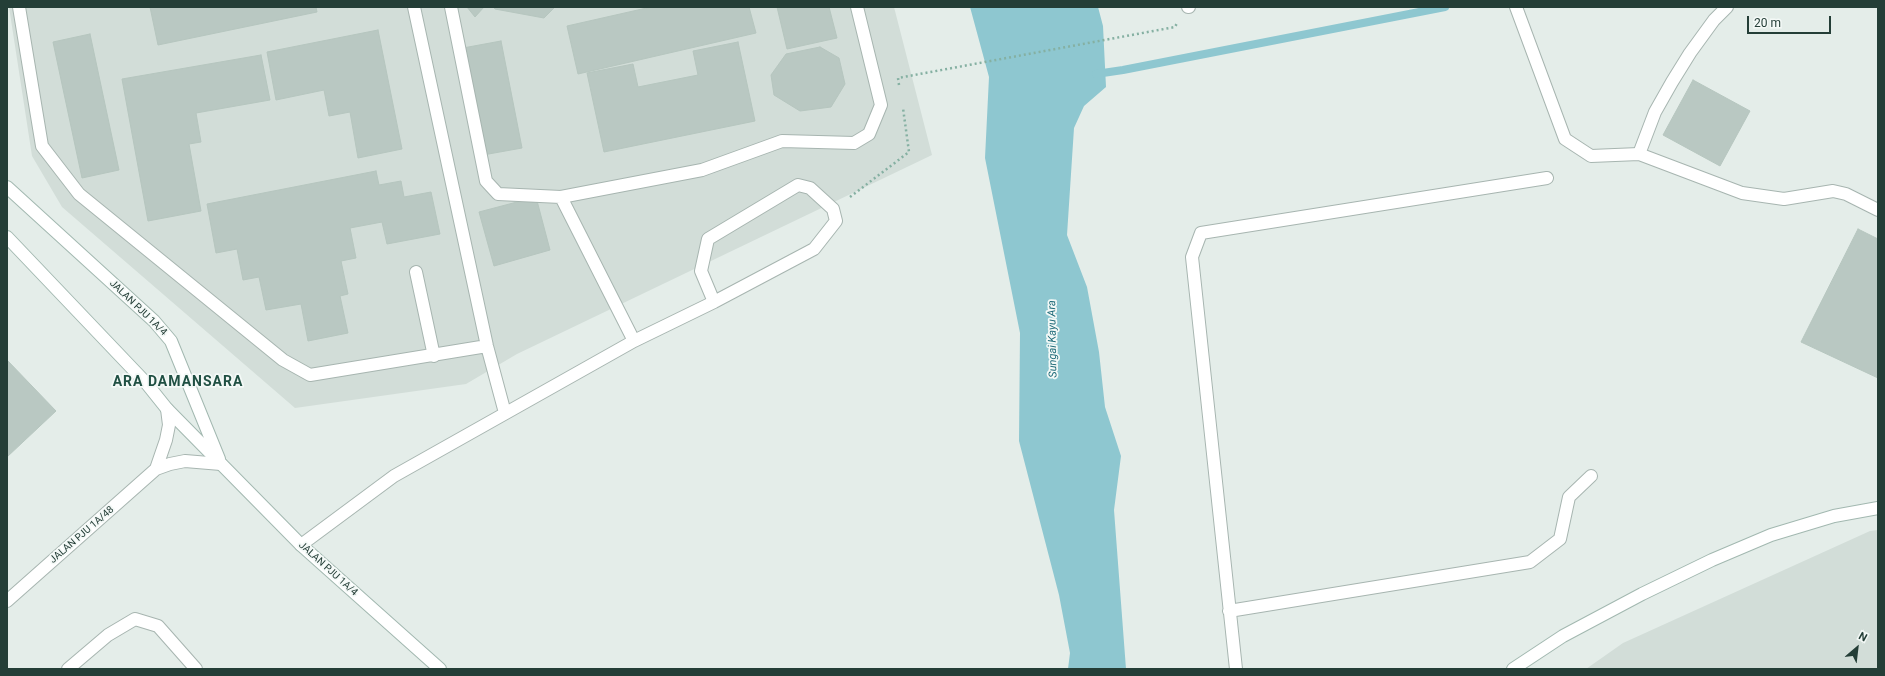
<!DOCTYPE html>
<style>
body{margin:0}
#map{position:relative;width:1885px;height:676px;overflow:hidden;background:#e4ede9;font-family:Roboto,sans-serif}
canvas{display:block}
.frame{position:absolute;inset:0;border:8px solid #243e37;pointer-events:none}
.north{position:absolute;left:1837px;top:628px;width:40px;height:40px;-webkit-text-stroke:3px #f4f9f7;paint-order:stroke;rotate:28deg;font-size:11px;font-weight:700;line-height:16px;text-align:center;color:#243e37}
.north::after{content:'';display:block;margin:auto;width:14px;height:18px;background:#243e37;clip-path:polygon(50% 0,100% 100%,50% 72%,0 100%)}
.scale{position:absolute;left:1747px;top:16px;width:84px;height:18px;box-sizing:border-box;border:2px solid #243e37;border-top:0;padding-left:5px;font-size:12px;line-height:14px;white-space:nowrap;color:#243e37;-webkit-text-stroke:3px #f4f9f7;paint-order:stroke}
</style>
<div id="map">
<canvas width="1885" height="676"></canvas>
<div class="frame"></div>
<div class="north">N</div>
<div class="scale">20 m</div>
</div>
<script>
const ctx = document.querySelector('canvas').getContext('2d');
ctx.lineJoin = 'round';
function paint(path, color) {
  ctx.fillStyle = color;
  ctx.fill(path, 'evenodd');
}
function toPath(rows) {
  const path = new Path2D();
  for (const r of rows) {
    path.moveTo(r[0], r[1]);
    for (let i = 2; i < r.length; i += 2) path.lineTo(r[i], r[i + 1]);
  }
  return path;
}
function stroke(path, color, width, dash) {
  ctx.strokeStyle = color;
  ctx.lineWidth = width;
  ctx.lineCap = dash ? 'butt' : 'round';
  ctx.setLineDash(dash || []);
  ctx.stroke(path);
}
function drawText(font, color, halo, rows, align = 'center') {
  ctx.font = font + ' Roboto,sans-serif';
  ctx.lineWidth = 3.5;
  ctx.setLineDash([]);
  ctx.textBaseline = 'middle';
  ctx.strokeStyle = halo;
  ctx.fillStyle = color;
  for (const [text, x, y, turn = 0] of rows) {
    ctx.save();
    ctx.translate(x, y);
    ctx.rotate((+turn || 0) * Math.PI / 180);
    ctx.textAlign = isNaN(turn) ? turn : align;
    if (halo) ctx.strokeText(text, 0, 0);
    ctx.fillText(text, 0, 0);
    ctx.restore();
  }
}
paint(toPath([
 [9,7,894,7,932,155,517,354,466,384,295,408,62,207,32,156],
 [1878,530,1878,669,1586,669,1623,643,1870,531]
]), '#d2ddd8');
paint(toPath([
 [970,7,1098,7,1103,26,1106,87,1084,106,1074,128,1067,235,1087,287,1099,352,1105,407,1121,456,1114,510,1126,669,1068,669,1070,653,1059,595,1019,441,1020,333,985,158,989,77]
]), '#8ec7d0');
stroke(toPath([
 [1096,74,1123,70,1445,7]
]), '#8ec7d0', 8);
const building = toPath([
 [150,7,316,7,317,12,158,45,150,7],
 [467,7,484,7,475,17,467,7],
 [493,7,555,7,544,18,495,9,493,7],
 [651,7,749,7,756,33,578,74,567,26,651,7],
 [777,7,829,7,837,38,787,49,777,7],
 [378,30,402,149,358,158,350,112,329,116,324,90,276,100,267,52,378,30],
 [90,34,119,170,82,178,53,42,90,34],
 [501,41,522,148,483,155,463,48,501,41],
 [738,42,755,121,604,152,587,73,633,64,638,87,698,75,693,51,738,42],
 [820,47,839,58,845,84,831,107,800,111,774,95,771,75,786,54,820,47],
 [261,55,270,100,196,113,201,142,189,144,201,211,148,221,122,79,261,55],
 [1693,80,1750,111,1720,166,1663,135,1693,80],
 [376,171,379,185,401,181,404,197,431,192,440,234,387,244,382,222,350,228,356,258,341,261,348,294,340,296,348,333,308,341,301,304,266,310,259,277,243,280,237,249,216,253,207,204,376,171],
 [536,197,550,250,494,266,479,212,536,197],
 [1858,229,1878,239,1878,378,1801,342,1858,229],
 [7,360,56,411,7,457,7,360]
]);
paint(building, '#b9c8c2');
stroke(building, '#b6c6bf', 1);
const lane = toPath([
 [19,7,42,146,79,194,283,360,310,375,487,346],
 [414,7,487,346,505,413],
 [451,7,486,181,498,194,561,197,634,341],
 [1188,7,1189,7],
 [1516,7,1565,139,1591,156,1639,154,1742,193,1784,199,1833,191,1846,194,1878,210],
 [798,185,810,188,833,209,836,221,814,249,714,302,701,271,708,239,798,185],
 [561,197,702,170,782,141,854,143,869,134,881,105,857,7],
 [416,272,434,356],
 [301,545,394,476,634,341,714,302],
 [1229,611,1530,562,1560,539,1569,497,1591,476],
 [68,669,108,635,135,619,158,626,196,669],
 [1236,669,1192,257,1201,233,1547,178]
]);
const street = toPath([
 [1639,154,1655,112,1672,82,1690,53,1714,20,1727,7],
 [156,469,166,440,169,425,167,409],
 [7,601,156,469,170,464,185,461,221,464]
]);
const secondary = toPath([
 [7,187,154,321,171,341,219,459],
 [7,237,147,384,167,409,301,545,440,669],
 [1513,669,1563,636,1642,594,1712,560,1771,535,1834,516,1878,508]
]);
stroke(lane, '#a7b5b0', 14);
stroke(street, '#a7b5b0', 14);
stroke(secondary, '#a2b8b0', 14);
stroke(toPath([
 [899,85,898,78,1175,27,1177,23],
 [850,197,909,152,903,108]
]), '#85b0a2', 2.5, [2, 3]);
stroke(lane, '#fff', 12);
stroke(street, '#fff', 12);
stroke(secondary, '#fff', 12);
drawText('10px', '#243e37', '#f4f9f7', [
 ["JALAN PJU 1A/4",138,308,44],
 ["JALAN PJU 1A/48",82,535,-41],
 ["JALAN PJU 1A/4",328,569,42]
]);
drawText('italic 11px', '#1f6b79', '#f4f9f7', [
 ["Sungai Kayu Ara",1053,339,-91]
]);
ctx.letterSpacing = '1px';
drawText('bold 14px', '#205043', '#f4f9f7', [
 ["ARA DAMANSARA",178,382]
]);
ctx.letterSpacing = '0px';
</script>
